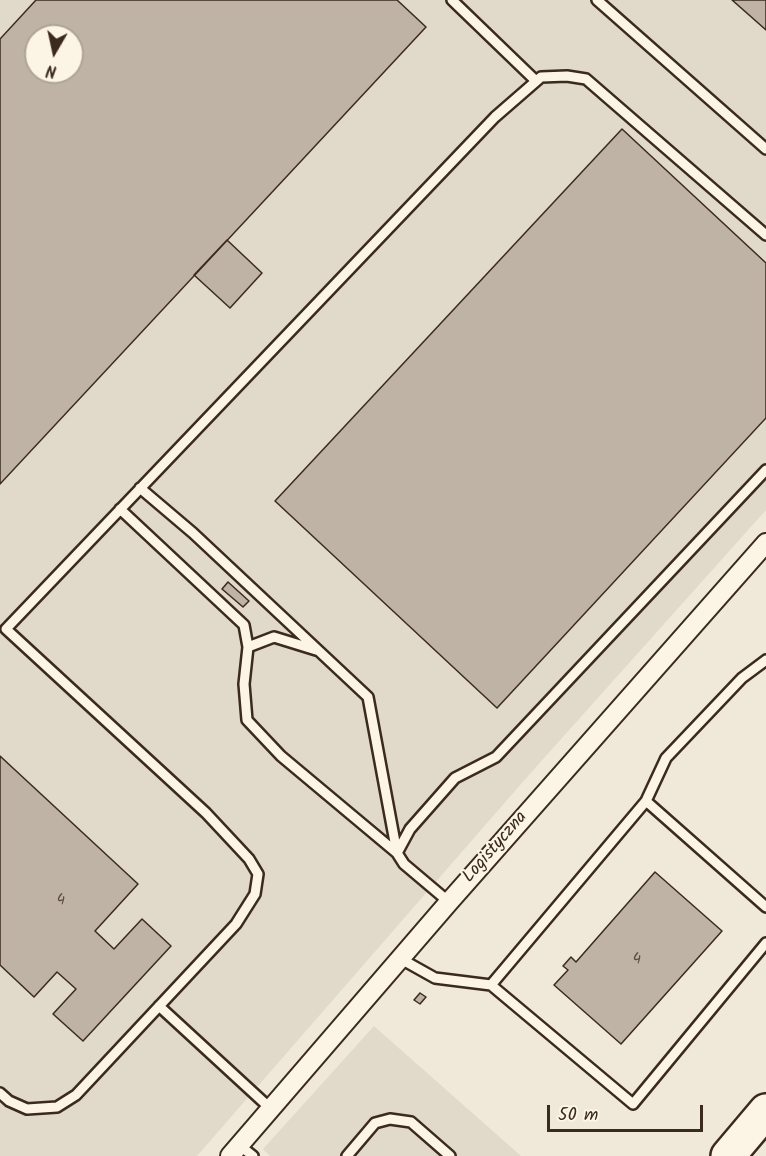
<!DOCTYPE html>
<style>
body{margin:0}
#map{position:relative;width:766px;height:1156px;overflow:hidden;background:#f0e9d9;font-family:Kalam,sans-serif}
canvas{display:block}
.north{position:absolute;left:24px;top:24px;width:60px;height:60px;box-sizing:border-box;background:#fcf5e5;border:2px solid #afa495;border-radius:50%;rotate:189deg;font-size:16px;font-weight:700;line-height:24px;text-align:center;color:#3b2a1e}
.north::after{content:'';display:block;margin:auto;width:21px;height:27px;background:#3b2a1e;clip-path:polygon(50% 0,100% 100%,50% 72%,0 100%)}
.scale{position:absolute;left:547px;top:1105px;width:156px;height:27px;box-sizing:border-box;border:3px solid #3b2a1e;border-top:0;padding-left:8px;font-size:18px;line-height:21px;white-space:nowrap;color:#3b2a1e;-webkit-text-stroke:4px #fcf5e5;paint-order:stroke}
</style>
<div id="map">
<canvas width="766" height="1156"></canvas>
<div class="north">N</div>
<div class="scale">50 m</div>
</div>
<script>
const ctx = document.querySelector('canvas').getContext('2d');
ctx.lineJoin = 'round';
function paint(path, color) {
  ctx.fillStyle = color;
  ctx.fill(path, 'evenodd');
}
function toPath(rows) {
  const path = new Path2D();
  for (const r of rows) {
    path.moveTo(r[0], r[1]);
    for (let i = 2; i < r.length; i += 2) path.lineTo(r[i], r[i + 1]);
  }
  return path;
}
function stroke(path, color, width, dash) {
  ctx.strokeStyle = color;
  ctx.lineWidth = width;
  ctx.lineCap = dash ? 'butt' : 'round';
  ctx.setLineDash(dash || []);
  ctx.stroke(path);
}
function drawText(font, color, halo, rows, align = 'center') {
  ctx.font = font + ' Kalam,sans-serif';
  ctx.lineWidth = 4.5;
  ctx.setLineDash([]);
  ctx.textBaseline = 'middle';
  ctx.strokeStyle = halo;
  ctx.fillStyle = color;
  for (const [text, x, y, turn = 0] of rows) {
    ctx.save();
    ctx.translate(x, y);
    ctx.rotate((+turn || 0) * Math.PI / 180);
    ctx.textAlign = isNaN(turn) ? turn : align;
    if (halo) ctx.strokeText(text, 0, 0);
    ctx.fillText(text, 0, 0);
    ctx.restore();
  }
}
paint(toPath([
 [0,0,766,0,766,510,528,776,197,1156,0,1156],
 [36,36,72,36,72,72,36,72],
 [374,1026,521,1156,270,1156,263,1149]
]), '#e1d9c9');
const building = toPath([
 [36,0,397,0,426,27,0,484,0,39,36,0],
 [36,36,72,36,72,72,36,72,36,36],
 [732,0,766,0,766,30,732,0],
 [622,129,766,263,766,418,497,708,275,501,622,129],
 [227,240,262,273,230,308,194,275,227,240],
 [228,582,249,601,243,607,222,589,228,582],
 [0,756,138,884,95,931,114,949,142,919,171,946,83,1041,53,1014,76,989,57,972,34,997,0,965,0,756],
 [655,872,722,931,621,1044,554,985,568,970,563,966,571,957,576,962,655,872],
 [420,993,426,997,420,1004,414,1000,420,993]
]);
paint(building, '#beb3a4');
stroke(building, '#3b2a1e', 1.5);
const lane = toPath([
 [452,0,536,81],
 [597,0,766,149],
 [140,488,193,533,368,697,397,853],
 [120,509,244,625,248,647,244,684,247,720,281,756,397,853,404,864,449,902],
 [248,647,274,637,316,650],
 [646,801,666,758,742,678,766,660],
 [397,853,410,829,455,778,496,757,766,470],
 [401,959,435,978,491,985,633,1104,766,943],
 [491,985,646,801,766,907],
 [159,1006,271,1109],
 [0,1093,9,1101,27,1109,57,1107,76,1095,236,924,255,894,258,874,249,859,206,813,6,629,495,117,541,77,567,76,586,79,766,235],
 [239,1145,253,1156],
 [347,1156,375,1123,390,1119,411,1122,450,1156]
]);
const street = toPath([
 [230,1156,449,902,766,543]
]);
const highway = toPath([
 [728,1156,766,1111]
]);
stroke(lane, '#3b2a1e', 14);
stroke(street, '#3b2a1e', 22);
stroke(highway, '#3b2a1e', 38);
stroke(lane, '#fcf5e5', 9);
stroke(street, '#fcf5e5', 18);
stroke(highway, '#fcf5e5', 33);
drawText('15px', '#5c4c40', null, [
 ["4",61,901],
 ["4",637,960]
]);
drawText('18px', '#3b2a1e', '#fcf5e5', [
 ["Logistyczna",496,848,-49]
]);
</script>
